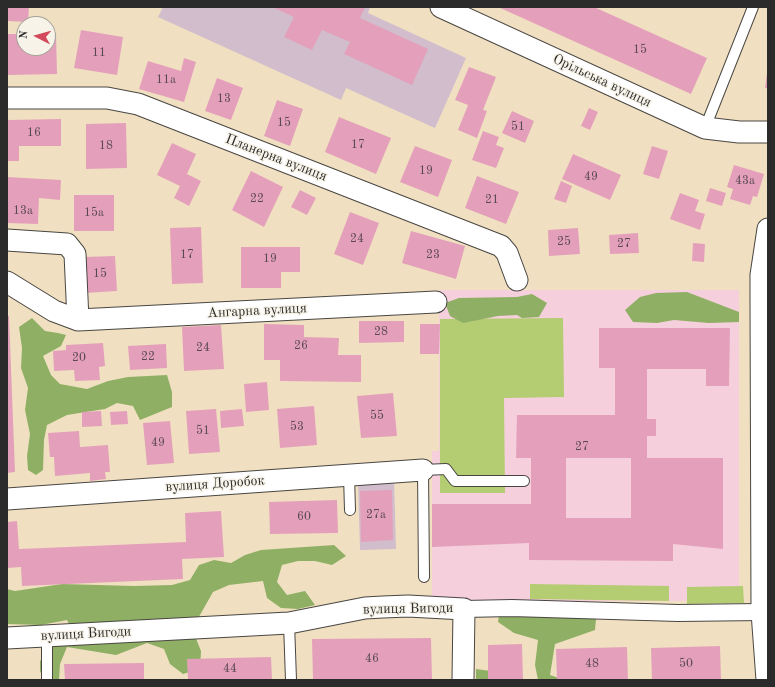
<!DOCTYPE html>
<meta charset="utf-8">
<style>
body{margin:0}
#map{position:relative;width:775px;height:687px;overflow:hidden;background:#f0e0c1;font-family:"Old Standard TT",serif}
canvas{display:block}
.frame{position:absolute;inset:0;border:8px solid #2b2b2b;pointer-events:none}
.north{position:absolute;left:16px;top:16px;width:40px;height:40px;box-sizing:border-box;background:#f7f3e8;border:1px solid #a5a39c;border-radius:50%;rotate:276deg;font-size:11px;font-weight:700;line-height:16px;text-align:center;color:#2b2b2b}
.north::after{content:'';display:block;margin:auto;width:14px;height:18px;background:#d1495b;clip-path:polygon(50% 0,100% 100%,50% 72%,0 100%)}
</style>
<div id="map">
<canvas width="775" height="687"></canvas>
<div class="frame"></div>
<div class="north">N</div>
</div>
<script>
const ctx = document.querySelector('canvas').getContext('2d');
ctx.lineJoin = 'round';
function paint(path, color) {
  ctx.fillStyle = color;
  ctx.fill(path, 'evenodd');
}
function toPath(rows) {
  const path = new Path2D();
  for (const r of rows) {
    path.moveTo(r[0], r[1]);
    for (let i = 2; i < r.length; i += 2) path.lineTo(r[i], r[i + 1]);
  }
  return path;
}
function stroke(path, color, width, dash) {
  ctx.strokeStyle = color;
  ctx.lineWidth = width;
  ctx.lineCap = dash ? 'butt' : 'round';
  ctx.setLineDash(dash || []);
  ctx.stroke(path);
}
function drawText(font, color, halo, rows, align = 'center') {
  ctx.font = font + ' "Old Standard TT",serif';
  ctx.lineWidth = 3;
  ctx.setLineDash([]);
  ctx.textBaseline = 'middle';
  ctx.strokeStyle = halo;
  ctx.fillStyle = color;
  for (const [text, x, y, turn = 0] of rows) {
    ctx.save();
    ctx.translate(x, y);
    ctx.rotate((+turn || 0) * Math.PI / 180);
    ctx.textAlign = isNaN(turn) ? turn : align;
    if (halo) ctx.strokeText(text, 0, 0);
    ctx.fillText(text, 0, 0);
    ctx.restore();
  }
}
paint(toPath([
 [439,290,739,290,739,601,432,601,432,451,439,451]
]), '#f5cfdc');
paint(toPath([
 [163,7,370,7,368,13,466,58,435,128,346,88,341,100,158,17],
 [394,479,396,549,360,550,358,480]
]), '#d1bdcc');
paint(toPath([
 [563,318,564,397,504,398,505,493,440,493,440,319],
 [530,584,669,586,669,601,530,599],
 [743,586,744,603,687,604,687,587]
]), '#b4cc72');
paint(toPath([
 [687,292,739,312,739,322,709,323,674,320,657,323,633,322,625,310,640,297,656,293],
 [532,294,547,303,539,317,522,318,517,315,498,316,463,323,450,316,445,303,459,298,517,297],
 [32,318,45,331,58,333,66,335,61,346,43,356,51,375,60,384,87,389,108,381,128,377,167,375,172,392,172,407,140,420,133,406,117,403,105,409,67,415,47,425,44,440,43,470,36,475,28,470,27,456,30,434,25,410,28,388,21,368,22,348,19,327],
 [334,545,346,556,332,565,315,561,298,561,282,565,277,582,287,595,305,591,315,605,298,609,281,608,267,598,263,581,229,585,213,592,196,622,195,636,201,651,200,669,183,674,170,664,164,649,147,643,116,655,67,647,60,664,59,680,44,680,40,671,40,661,51,647,73,632,67,620,41,625,7,624,7,589,15,591,62,584,134,586,172,585,190,580,199,565,214,560,231,563,245,555,261,550],
 [597,609,595,630,555,644,550,675,565,680,538,680,535,665,538,640,514,633,498,622,499,615],
 [476,669,491,671,491,680,476,680]
]), '#8fb064');
paint(toPath([
 [7,7,29,7,28,22,7,21],
 [272,7,365,7,360,18,428,49,412,85,344,54,350,42,322,30,312,50,284,37,294,17],
 [498,7,594,7,707,58,691,94],
 [81,30,123,37,117,75,74,68],
 [48,33,56,33,57,74,8,75,7,34,24,34,24,48,48,48],
 [184,58,196,62,184,102,139,89,148,61,181,71],
 [469,67,496,77,483,110,487,111,477,138,458,130,468,105,455,100],
 [767,73,768,73,768,88,765,88],
 [217,78,243,88,231,120,205,111],
 [277,100,303,109,290,146,264,136],
 [589,108,598,112,590,130,581,126],
 [512,111,534,121,525,143,502,133],
 [339,117,391,138,376,174,325,152],
 [61,119,61,146,19,146,19,161,7,161,7,120],
 [126,123,127,168,86,169,86,124],
 [483,131,499,137,496,145,504,148,496,168,472,160],
 [172,143,196,154,187,174,201,181,189,206,174,198,180,186,157,175],
 [415,146,452,160,438,197,400,182],
 [652,146,668,151,659,179,643,174],
 [573,154,621,175,610,200,562,179],
 [734,165,764,174,757,197,753,196,750,205,730,199,733,189,727,187],
 [251,171,283,187,264,227,232,210],
 [477,176,519,192,506,224,465,208],
 [7,177,61,180,60,200,39,198,38,224,7,223],
 [561,181,572,186,566,203,554,199],
 [710,188,726,193,722,206,706,201],
 [300,190,316,198,307,215,291,207],
 [680,193,699,200,695,211,705,214,700,230,670,219],
 [74,195,114,195,114,231,74,231],
 [350,212,379,223,363,265,334,254],
 [201,227,203,283,172,284,170,228],
 [578,228,580,254,549,256,548,230],
 [411,231,465,246,456,279,402,263],
 [638,233,639,253,610,254,609,235],
 [693,243,705,244,704,262,692,261],
 [241,247,300,247,300,272,281,272,281,288,241,288],
 [115,256,117,291,85,293,83,257],
 [7,316,9,316,15,472,7,473],
 [359,321,404,321,404,342,359,343],
 [264,324,304,325,304,337,339,338,338,355,361,355,361,382,280,381,280,360,264,360],
 [420,324,440,324,439,354,420,354],
 [221,325,224,369,184,371,182,327],
 [599,328,730,328,729,386,706,386,706,369,647,369,647,419,656,419,656,436,647,436,647,458,723,458,723,549,673,544,673,561,529,560,529,543,432,547,432,504,531,504,531,458,516,458,517,415,615,415,615,368,599,368],
 [566,458,631,458,631,518,566,518],
 [103,343,105,366,99,367,100,380,75,381,74,370,54,371,53,351,66,350,66,345],
 [166,344,167,368,130,370,128,346],
 [267,382,269,410,246,412,244,384],
 [393,393,397,436,361,438,357,396],
 [314,406,317,445,280,448,277,409],
 [216,409,220,452,189,454,186,411],
 [242,409,244,426,221,428,220,411],
 [101,411,102,426,82,427,82,412],
 [127,411,128,424,111,425,110,412],
 [170,421,174,463,147,465,143,423],
 [79,431,80,447,108,445,110,472,105,472,106,479,90,481,90,473,55,476,54,457,50,457,48,433],
 [392,490,393,540,361,542,360,491],
 [337,500,338,533,270,534,269,502],
 [221,511,224,557,182,559,183,579,22,586,21,567,7,568,7,522,17,521,19,549,186,542,185,513],
 [431,638,432,680,390,680,390,679,313,680,312,639],
 [522,644,523,680,488,680,488,645],
 [720,646,721,680,652,680,651,648],
 [627,647,628,680,557,680,556,649],
 [271,657,272,680,188,680,187,659],
 [144,663,144,680,65,680,64,664]
]), '#e4a0ba');
const service = toPath([
 [705,128,753,7],
 [349,475,350,510],
 [424,577,423,470,446,469,455,481,524,481],
 [289,623,291,680],
 [47,636,47,680]
]);
const pedestrian = toPath([
 [464,609,512,608,678,613,762,612]
]);
const minor = toPath([
 [441,7,705,128,739,132,768,132],
 [7,98,107,98,138,104,501,246,507,253,517,280],
 [7,240,67,244,75,254,78,320],
 [7,282,54,311,78,320,436,302],
 [7,499,423,470],
 [7,638,289,623,365,608,383,607,408,606,464,609,463,680],
 [767,680,762,612,761,298,761,275,768,229]
]);
stroke(service, '#494642', 12);
stroke(pedestrian, '#494642', 18);
stroke(minor, '#494642', 23);
stroke(service, '#fff', 10);
stroke(pedestrian, '#fff', 16);
stroke(minor, '#fff', 21);
drawText('12px', '#59484f', null, [
 ["15",640,50],
 ["11",99,53],
 ["11а",166,80],
 ["13",224,99],
 ["15",284,123],
 ["51",518,127],
 ["16",34,133],
 ["17",358,145],
 ["18",106,146],
 ["19",426,171],
 ["49",591,177],
 ["43а",745,181],
 ["22",257,199],
 ["21",492,200],
 ["13а",23,211],
 ["15а",94,213],
 ["24",357,239],
 ["25",564,242],
 ["27",624,244],
 ["17",187,255],
 ["23",433,255],
 ["19",270,259],
 ["15",100,274],
 ["28",381,332],
 ["26",301,346],
 ["24",203,348],
 ["22",148,357],
 ["20",79,358],
 ["55",377,416],
 ["53",297,427],
 ["51",203,431],
 ["49",158,443],
 ["27",582,447],
 ["27а",376,515],
 ["60",304,517],
 ["46",372,659],
 ["48",592,664],
 ["50",686,664],
 ["44",230,669]
]);
drawText('14px', '#2b2b2b', '#f7f3e8', [
 ["Орільська вулиця",602,81,25],
 ["Планерна вулиця",276,158,21],
 ["Ангарна вулиця",257,311,-3],
 ["вулиця Доробок",215,484,-4],
 ["вулиця Вигоди",408,609,-1],
 ["вулиця Вигоди",86,634,-3]
]);
</script>
